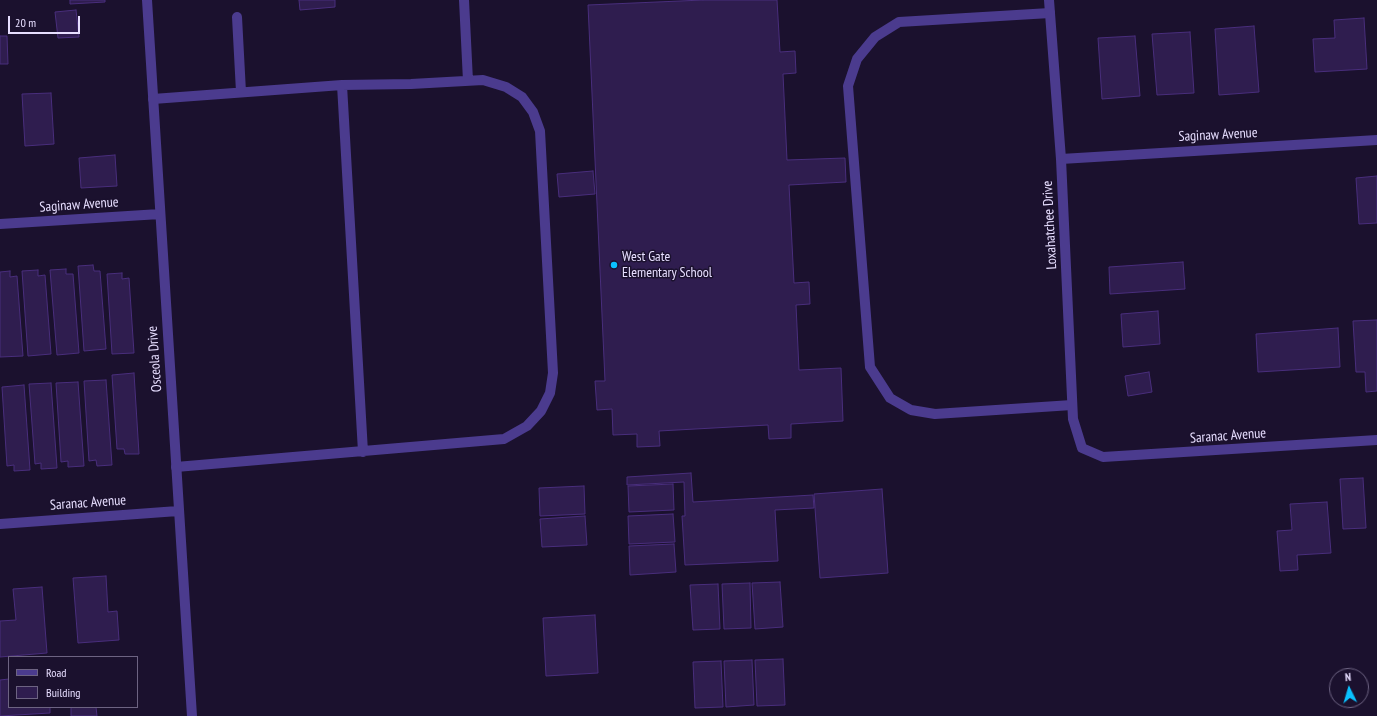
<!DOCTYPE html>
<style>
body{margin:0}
#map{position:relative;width:1377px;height:716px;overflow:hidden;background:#1b112e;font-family:"PT Sans Narrow",sans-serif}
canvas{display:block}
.legend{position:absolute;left:8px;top:656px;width:130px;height:52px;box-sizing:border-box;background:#1b112e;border:1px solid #6d6382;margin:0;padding:5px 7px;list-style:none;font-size:12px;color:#e7deff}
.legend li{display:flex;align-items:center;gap:8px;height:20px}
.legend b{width:20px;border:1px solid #6d6382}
.north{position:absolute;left:1329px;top:668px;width:40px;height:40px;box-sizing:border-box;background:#1b112e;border:1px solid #6d6382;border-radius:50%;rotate:355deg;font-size:11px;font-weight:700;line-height:16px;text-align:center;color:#e7deff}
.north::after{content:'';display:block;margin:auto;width:14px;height:18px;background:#0ac1ff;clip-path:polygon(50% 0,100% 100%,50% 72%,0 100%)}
.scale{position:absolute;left:8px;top:16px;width:72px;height:18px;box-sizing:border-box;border:2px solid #e7deff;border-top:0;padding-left:5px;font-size:12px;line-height:14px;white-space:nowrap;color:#e7deff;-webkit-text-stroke:3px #1b112e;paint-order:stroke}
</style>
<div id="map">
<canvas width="1377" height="716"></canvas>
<ul class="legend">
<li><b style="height:5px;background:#4b3b8e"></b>Road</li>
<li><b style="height:11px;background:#2f1d4f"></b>Building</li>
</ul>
<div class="north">N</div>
<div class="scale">20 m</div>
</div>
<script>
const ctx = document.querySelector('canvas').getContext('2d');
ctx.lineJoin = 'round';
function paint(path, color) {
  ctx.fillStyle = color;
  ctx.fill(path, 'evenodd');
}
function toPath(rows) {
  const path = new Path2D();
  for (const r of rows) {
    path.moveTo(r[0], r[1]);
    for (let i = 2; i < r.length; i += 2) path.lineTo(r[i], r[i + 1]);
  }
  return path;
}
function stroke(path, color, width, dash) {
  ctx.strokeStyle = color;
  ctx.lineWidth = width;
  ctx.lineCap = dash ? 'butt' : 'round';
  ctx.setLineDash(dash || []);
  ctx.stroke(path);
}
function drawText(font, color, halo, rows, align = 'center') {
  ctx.font = font + ' "PT Sans Narrow",sans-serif';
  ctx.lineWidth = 3;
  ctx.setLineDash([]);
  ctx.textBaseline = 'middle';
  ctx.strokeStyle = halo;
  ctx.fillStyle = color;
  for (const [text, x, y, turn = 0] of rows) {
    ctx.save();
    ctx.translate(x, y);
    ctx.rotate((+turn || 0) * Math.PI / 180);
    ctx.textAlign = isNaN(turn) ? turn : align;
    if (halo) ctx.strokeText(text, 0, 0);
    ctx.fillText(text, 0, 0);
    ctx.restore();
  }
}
const building = toPath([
 [70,0,105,0,105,2,70,4,70,0],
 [299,0,335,0,335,7,300,10,299,0],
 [703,0,777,0,780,52,795,51,796,73,783,74,787,160,845,158,846,182,789,185,794,283,809,282,810,304,796,305,799,370,841,368,843,421,791,424,791,438,769,439,768,425,659,431,660,446,637,447,637,434,613,435,612,409,597,410,595,381,605,381,588,5,703,0],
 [76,10,79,37,58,38,55,12,76,10],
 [1364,18,1367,69,1315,72,1313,39,1335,38,1334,20,1364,18],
 [1254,26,1259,92,1219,95,1215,29,1254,26],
 [1190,32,1194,93,1157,95,1152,34,1190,32],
 [0,36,7,36,8,64,0,64,0,36],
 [1135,36,1140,96,1102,99,1098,38,1135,36],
 [51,93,54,144,25,146,22,94,51,93],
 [115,155,117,186,81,188,79,158,115,155],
 [593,171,595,194,559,197,557,174,593,171],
 [1377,176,1377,223,1359,224,1356,178,1377,176],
 [1183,262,1185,289,1110,294,1109,267,1183,262],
 [93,265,94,271,100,271,106,349,84,351,78,266,93,265],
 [66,269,66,274,73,274,79,353,57,355,50,270,66,269],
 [38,270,38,276,45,275,51,354,28,356,22,271,38,270],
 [10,271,10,277,17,276,23,356,0,357,0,272,10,271],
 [122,273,122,279,129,278,134,353,112,354,107,274,122,273],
 [1158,311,1160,344,1123,347,1121,314,1158,311],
 [1377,320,1377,391,1366,392,1365,372,1356,372,1353,321,1377,320],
 [1338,328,1340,367,1258,372,1256,334,1338,328],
 [1149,372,1152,392,1128,396,1125,376,1149,372],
 [134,373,139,454,125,454,124,449,117,449,112,375,134,373],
 [106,380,112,465,97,466,96,460,89,461,84,381,106,380],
 [78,382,84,466,68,467,68,461,61,462,56,383,78,382],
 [51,383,57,468,41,469,41,463,35,464,29,384,51,383],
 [24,385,30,470,14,471,14,465,7,466,2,387,24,385],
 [691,473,693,502,813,495,814,508,775,510,778,561,685,565,682,516,685,516,684,482,627,485,627,477,691,473],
 [1363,478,1366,528,1343,529,1340,479,1363,478],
 [673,484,674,510,629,512,628,486,673,484],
 [584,486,585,514,540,516,539,488,584,486],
 [882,489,888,573,820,578,814,494,882,489],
 [1327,502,1331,553,1297,555,1298,570,1280,571,1277,531,1292,530,1290,504,1327,502],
 [673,514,675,542,629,544,628,516,673,514],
 [585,516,587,545,542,547,540,519,585,516],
 [674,544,676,572,630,575,629,546,674,544],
 [106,576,108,612,117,611,119,640,78,643,73,578,106,576],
 [780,582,783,627,755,629,752,583,780,582],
 [750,583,751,628,724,629,722,584,750,583],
 [718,584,720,629,693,630,690,585,718,584],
 [42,587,47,653,0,657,0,621,16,620,13,589,42,587],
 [595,615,598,673,546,676,543,618,595,615],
 [783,659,785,705,757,706,755,660,783,659],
 [752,660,754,705,726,707,724,661,752,660],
 [721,661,723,707,695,708,693,662,721,661],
 [9,679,9,707,50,707,50,713,0,716,0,680,9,679],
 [71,707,96,707,97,716,71,716,71,707]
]);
paint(building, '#2f1d4f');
stroke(building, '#492e7c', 1);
stroke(toPath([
 [464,0,468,81],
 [1050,13,899,22,875,37,857,59,848,86,870,367,890,398,911,410,935,414,1072,405],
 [237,17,241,92],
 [342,85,363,452],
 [153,99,342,85,411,84,483,80,506,87,522,97,533,112,540,131,553,373,550,393,541,411,527,426,504,439,176,467]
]), '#4b3b8e', 10);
stroke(toPath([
 [147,0,192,716],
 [1049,0,1061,159,1073,419,1082,448,1103,457,1377,440],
 [1061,159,1377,140],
 [0,224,160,214],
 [0,524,178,511]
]), '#4b3b8e', 10);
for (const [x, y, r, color] of [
 [614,265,4,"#0ac1ff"]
]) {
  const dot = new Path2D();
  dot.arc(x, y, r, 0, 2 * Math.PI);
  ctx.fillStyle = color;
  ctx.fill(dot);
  stroke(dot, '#1b112e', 1.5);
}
drawText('14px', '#e7deff', '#1b112e', [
 ["Saginaw Avenue",1218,135,-3],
 ["Saginaw Avenue",79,205,-4],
 ["Loxahatchee Drive",1050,225,-93],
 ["Osceola Drive",155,359,-94],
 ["Saranac Avenue",1228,436,-4],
 ["Saranac Avenue",88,503,-4]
]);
drawText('14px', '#e7deff', '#1b112e', [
 ["West Gate",622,257],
 ["Elementary School",622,273]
], 'left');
</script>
